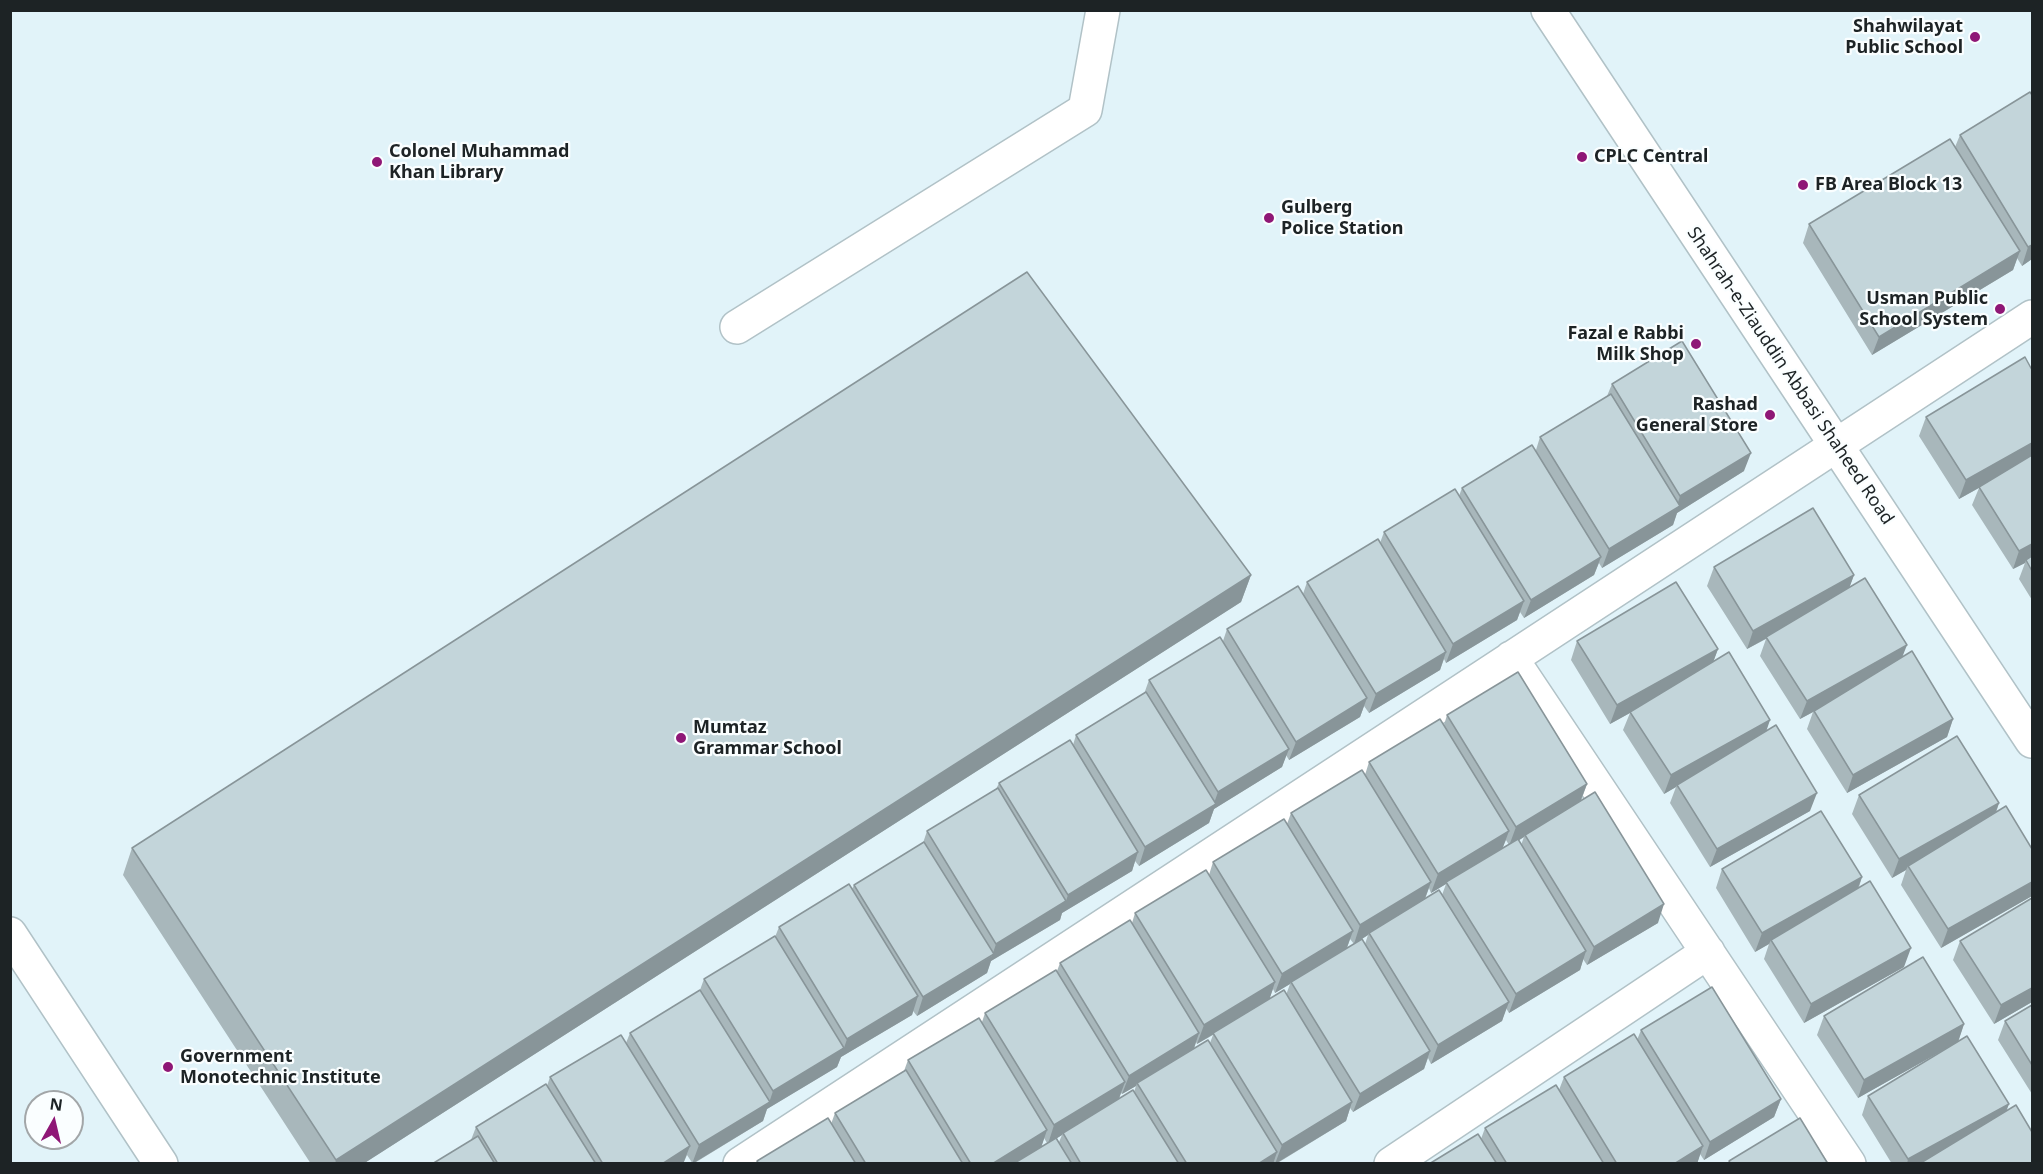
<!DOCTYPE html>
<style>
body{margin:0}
#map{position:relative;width:2043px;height:1174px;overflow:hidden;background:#e1f3f9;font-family:"Noto Sans",sans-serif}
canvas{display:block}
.frame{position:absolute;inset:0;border:12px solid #1d2325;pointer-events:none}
.north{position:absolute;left:24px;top:1090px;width:60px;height:60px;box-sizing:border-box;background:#fafeff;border:2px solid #a2a6a8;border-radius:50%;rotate:8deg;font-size:16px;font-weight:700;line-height:24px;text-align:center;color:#1d2325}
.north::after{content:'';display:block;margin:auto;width:21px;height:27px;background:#8f1776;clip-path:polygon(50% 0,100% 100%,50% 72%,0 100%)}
</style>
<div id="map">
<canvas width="2043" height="1174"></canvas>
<div class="frame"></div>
<div class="north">N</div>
</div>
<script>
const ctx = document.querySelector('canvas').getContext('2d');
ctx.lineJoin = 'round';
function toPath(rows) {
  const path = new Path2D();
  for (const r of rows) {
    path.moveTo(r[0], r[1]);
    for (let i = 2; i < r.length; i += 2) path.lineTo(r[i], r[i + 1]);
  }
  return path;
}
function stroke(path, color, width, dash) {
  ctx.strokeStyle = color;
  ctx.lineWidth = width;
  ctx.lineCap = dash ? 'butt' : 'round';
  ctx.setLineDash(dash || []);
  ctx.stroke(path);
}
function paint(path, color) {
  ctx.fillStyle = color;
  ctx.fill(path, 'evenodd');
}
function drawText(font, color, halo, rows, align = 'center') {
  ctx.font = font + ' "Noto Sans",sans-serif';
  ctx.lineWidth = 4.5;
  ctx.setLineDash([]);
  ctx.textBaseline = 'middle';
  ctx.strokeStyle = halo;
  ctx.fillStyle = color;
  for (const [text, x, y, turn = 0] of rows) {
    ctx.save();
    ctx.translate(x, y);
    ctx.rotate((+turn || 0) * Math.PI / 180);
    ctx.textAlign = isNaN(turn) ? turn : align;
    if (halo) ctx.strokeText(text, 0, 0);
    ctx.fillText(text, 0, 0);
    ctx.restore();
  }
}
const minor = toPath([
 [737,327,1085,110,1103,10],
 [1511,658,1849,1164],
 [10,934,161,1164],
 [740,1164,2032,317],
 [1391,1164,1708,952]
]);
const tertiary = toPath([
 [1548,10,2032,741]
]);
stroke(minor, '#b1c2c7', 36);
stroke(tertiary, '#b1c2c7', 36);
stroke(minor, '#fff', 33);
stroke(tertiary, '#fff', 33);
paint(toPath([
 [2032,90,2032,259,2022,266,2017,258,2013,270,1872,355,1803,243,1809,224,1955,147,1960,135,2031,93],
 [2032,370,2032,600,2019,579,2025,563,2013,569,1972,505,1979,488,1959,499,1919,436,1926,417],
 [1612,384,1744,471,1677,513,1673,525,1602,568,1599,563,1594,575,1524,618,1520,612,1517,620,1446,663,1444,659,1440,670,1369,713,1364,706,1360,717,1289,760,1286,755,1282,767,1214,809,1209,823,1139,866,1135,861,1132,871,1062,913,1060,920,991,961,987,973,917,1016,913,1011,912,1015,841,1057,837,1067,767,1109,763,1121,693,1164,687,1155,683,1164,432,1164,471,1140,476,1127,547,1086,550,1077,626,1043,630,1033,700,990,704,979,775,937,779,927,852,889,854,885,923,843,927,831,996,789,999,783,1073,745,1076,735,1144,694,1149,680,1223,641,1227,629,1303,594,1307,582,1380,543,1384,532,1459,496,1462,488,1536,450,1540,437,1607,396],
 [1714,567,1854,575,1849,588,1902,657,1953,719,1947,737,1847,793,1807,729,1813,712,1800,719,1760,656,1766,639,1747,649,1707,586],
 [1251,575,1241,602,363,1164,311,1164,123,875,132,848],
 [1577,641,1718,649,1713,662,1766,731,1810,811,1710,867,1670,803,1676,787,1664,794,1623,730,1630,713,1610,724,1571,660],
 [1447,715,1587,784,1581,801,1658,923,1587,965,1583,959,1580,970,1509,1013,1506,1008,1502,1021,1431,1064,1428,1058,1424,1069,1353,1112,1350,1108,1346,1121,1276,1164,1274,1162,1273,1164,756,1164,757,1161,831,1124,835,1113,904,1071,908,1060,982,1022,985,1013,1057,971,1060,963,1132,923,1135,913,1209,875,1213,862,1287,824,1291,813,1365,775,1369,762,1444,725],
 [1524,837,1521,845,1518,841],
 [1506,840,1509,845,1502,848],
 [1446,884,1442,895,1425,899,1429,888,1431,893],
 [1368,935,1365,944,1347,948,1350,939,1354,944],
 [1290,984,1286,995,1269,999,1273,989,1275,993],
 [1213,1035,1210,1043,1194,1049,1196,1042,1197,1044],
 [1136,1086,1134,1092,1119,1099,1121,1093,1122,1094],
 [1062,1135,1059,1142,1057,1138],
 [1044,1138,1047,1143,1041,1147],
 [1859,795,1999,803,1996,813,2032,849,2032,896,1941,948,1901,885,1906,870,1892,878,1852,814],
 [1722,869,1862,877,1859,887,1904,967,1804,1023,1764,959,1769,944,1755,952,1716,888],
 [2032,898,2032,1002,1994,1024,1953,960,1960,941],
 [2032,1005,2032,1094,1998,1040,2005,1021],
 [1824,1016,1964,1024,1958,1042,2006,1111,2032,1164,1892,1164,1862,1115,1868,1096,1952,1045,1858,1098,1817,1035],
 [1641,1030,1781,1099,1774,1117,1704,1160,1700,1154,1697,1164,1429,1164,1481,1139,1485,1128,1559,1090,1564,1077,1637,1040]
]), '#a8b7bb');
paint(toPath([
 [2032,245,2032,259,2022,266,2028,247],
 [2020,251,2013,270,1872,355,1879,337],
 [2032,443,2032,458,1959,499,1966,480],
 [1751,453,1744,471,1677,513,1673,525,1602,568,1609,549,1676,509,1680,496],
 [2032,544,2032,558,2026,560,2025,563,2013,569,2019,551],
 [1601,557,1594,575,1524,618,1531,600],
 [1251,575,1241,602,363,1164,335,1164,336,1160],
 [1854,575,1847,594,1747,649,1753,631],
 [1524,601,1517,620,1446,663,1453,644],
 [1907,645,1900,663,1814,711,1813,712,1800,719,1807,701],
 [1718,649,1711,668,1610,724,1617,705],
 [1446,652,1440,670,1369,713,1376,694],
 [1367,698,1360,717,1289,760,1296,742],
 [1953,719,1947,737,1847,793,1853,775],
 [1770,720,1764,738,1677,785,1676,787,1664,794,1671,775],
 [1289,749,1282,767,1214,809,1209,823,1139,866,1145,847,1213,806,1218,792],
 [1587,784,1580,802,1525,835,1524,837,1509,846,1516,827],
 [1817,793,1810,811,1710,867,1717,849],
 [1999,803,1992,822,1908,866,1906,870,1892,878,1899,859],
 [1509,831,1502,850,1446,882,1446,884,1431,893,1438,874],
 [1138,852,1132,871,1062,913,1060,920,991,961,987,973,917,1016,923,997,992,956,996,944,1066,901,1068,895],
 [1862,877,1855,896,1771,940,1769,944,1755,952,1762,933],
 [1431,882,1424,901,1369,933,1368,935,1354,944,1360,925],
 [2032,882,2032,896,1941,948,1948,929],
 [1664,904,1658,923,1587,965,1594,947],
 [1353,931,1346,950,1291,982,1290,984,1275,993,1282,974],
 [1911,948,1904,967,1804,1023,1811,1004],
 [1586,951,1580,970,1509,1013,1516,994],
 [1275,982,1269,1001,1197,1044,1204,1025],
 [2032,988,2032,1002,1994,1024,2001,1005],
 [918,996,912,1015,841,1057,837,1067,767,1109,763,1121,692,1164,699,1145,769,1103,773,1091,844,1048,847,1039],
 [1509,1002,1502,1021,1431,1064,1438,1045],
 [1964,1024,1958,1042,1858,1098,1864,1080],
 [1199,1033,1193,1051,1137,1083,1136,1086,1122,1094,1129,1076],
 [1430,1051,1424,1069,1353,1112,1360,1094],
 [1125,1082,1118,1101,1063,1133,1062,1135,1048,1144,1054,1125],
 [1781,1099,1774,1117,1704,1160,1710,1142],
 [1352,1102,1346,1121,1275,1164,1282,1145],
 [2009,1104,2002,1123,1928,1164,1907,1164,1908,1159],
 [1047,1130,1041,1148,1015,1164,992,1164],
 [690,1146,683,1164,662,1164],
 [1703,1146,1697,1164,1674,1164],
 [1277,1152,1273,1164,1258,1164]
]), '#889599');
const building = toPath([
 [2030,92,2032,95,2032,245,2028,247,1960,135,2030,92],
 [1950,139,2020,251,1879,337,1809,224,1950,139],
 [1027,272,1251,575,336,1160,132,848,1027,272],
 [1682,341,1751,453,1680,496,1612,384,1682,341],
 [2025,357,2032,370,2032,443,1966,480,1926,417,2025,357],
 [1611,394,1680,506,1609,549,1540,437,1611,394],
 [1532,445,1601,557,1531,600,1462,488,1532,445],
 [2032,455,2032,544,2019,551,1979,487,2032,455],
 [1455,489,1524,601,1453,644,1384,532,1455,489],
 [1813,508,1854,575,1753,631,1714,567,1813,508],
 [1378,539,1446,652,1376,694,1307,582,1378,539],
 [2032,556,2032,571,2026,560,2032,556],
 [1865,578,1907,645,1807,701,1766,637,1865,578],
 [1676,582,1718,649,1617,705,1577,641,1676,582],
 [1298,586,1367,698,1296,742,1227,629,1298,586],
 [1220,637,1289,749,1218,792,1149,680,1220,637],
 [1912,651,1953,719,1853,775,1814,711,1912,651],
 [1729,652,1770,720,1671,775,1630,712,1729,652],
 [1518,672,1587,784,1516,827,1447,715,1518,672],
 [1146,692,1216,804,1145,847,1076,735,1146,692],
 [1440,719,1509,831,1438,874,1369,762,1440,719],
 [1776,725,1817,793,1717,849,1677,785,1776,725],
 [1957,736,1999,803,1899,859,1859,795,1957,736],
 [1070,740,1138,852,1068,895,999,783,1070,740],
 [1362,770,1431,882,1360,925,1291,813,1362,770],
 [998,788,1066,901,996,944,927,831,998,788],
 [1595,792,1664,904,1594,947,1525,835,1595,792],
 [2006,806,2032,849,2032,882,1948,929,1908,866,2006,806],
 [1821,811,1862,877,1762,933,1722,869,1821,811],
 [1284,819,1353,931,1282,974,1213,862,1284,819],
 [1518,839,1586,951,1516,994,1446,882,1518,839],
 [924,842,994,954,923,997,854,885,924,842],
 [1206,870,1275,982,1204,1025,1135,913,1206,870],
 [1870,881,1911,948,1811,1004,1771,940,1870,881],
 [849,884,918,996,847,1039,779,927,849,884],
 [1439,890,1509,1002,1438,1045,1369,933,1439,890],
 [2032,898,2032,988,2001,1005,1960,941,2032,898],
 [1130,920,1199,1033,1129,1076,1060,963,1130,920],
 [775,936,844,1048,773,1091,704,979,775,936],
 [1362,939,1430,1051,1360,1094,1291,982,1362,939],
 [1923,957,1964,1024,1864,1080,1824,1016,1923,957],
 [1056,970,1125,1082,1054,1125,985,1013,1056,970],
 [1712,987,1781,1099,1710,1142,1641,1030,1712,987],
 [700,990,770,1102,699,1145,630,1033,700,990],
 [1284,990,1352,1102,1282,1145,1213,1033,1284,990],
 [2032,1005,2032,1065,2005,1021,2032,1005],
 [979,1018,1047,1130,992,1164,971,1164,908,1060,979,1018],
 [1634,1034,1703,1146,1674,1164,1617,1164,1564,1077,1634,1034],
 [621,1035,690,1146,662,1164,603,1164,550,1077,621,1035],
 [1967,1036,2009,1104,1908,1159,1868,1096,1967,1036],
 [1208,1040,1277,1152,1258,1164,1187,1164,1137,1083,1208,1040],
 [906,1070,963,1164,866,1164,835,1113,906,1070],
 [546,1084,596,1164,498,1164,476,1127,546,1084],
 [1556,1085,1604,1164,1507,1164,1485,1128,1556,1085],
 [1133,1090,1179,1164,1081,1164,1063,1133,1133,1090],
 [2016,1105,2032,1132,2032,1164,1919,1164,2016,1105],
 [828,1118,856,1164,759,1164,757,1161,828,1118],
 [1800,1118,1828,1164,1731,1164,1729,1161,1800,1118],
 [1478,1134,1497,1164,1429,1164,1478,1134],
 [478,1136,495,1164,432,1164,478,1136],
 [1056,1138,1072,1164,1013,1164,1056,1138]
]);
paint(building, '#c3d5da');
stroke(building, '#889599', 1.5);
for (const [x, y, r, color] of [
 [1975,37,6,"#8f1776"],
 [1582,157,6,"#8f1776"],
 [377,162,6,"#8f1776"],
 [1803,185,6,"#8f1776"],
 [1269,218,6,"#8f1776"],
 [2000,309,6,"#8f1776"],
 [1696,344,6,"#8f1776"],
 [1770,415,6,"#8f1776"],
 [681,738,6,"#8f1776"],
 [168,1067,6,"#8f1776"]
]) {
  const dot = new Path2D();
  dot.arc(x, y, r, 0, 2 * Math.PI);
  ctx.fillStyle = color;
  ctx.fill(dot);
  stroke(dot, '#fafeff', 2);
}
drawText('bold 18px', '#1d2325', '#fafeff', [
 ["Shahwilayat",1963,27,"right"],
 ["Public School",1963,48,"right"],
 ["Colonel Muhammad",389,152],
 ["Khan Library",389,173],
 ["CPLC Central",1594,157],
 ["FB Area Block 13",1815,185],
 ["Gulberg",1281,208],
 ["Police Station",1281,229],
 ["Usman Public",1988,299,"right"],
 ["School System",1988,320,"right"],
 ["Fazal e Rabbi",1684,334,"right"],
 ["Milk Shop",1684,355,"right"],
 ["Rashad",1758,405,"right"],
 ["General Store",1758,426,"right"],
 ["Mumtaz",693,728],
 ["Grammar School",693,749],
 ["Government",180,1057],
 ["Monotechnic Institute",180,1078]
], 'left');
drawText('18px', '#1d2325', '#fafeff', [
 ["Shahrah-e-Ziauddin Abbasi Shaheed Road",1790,376,56]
]);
</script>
